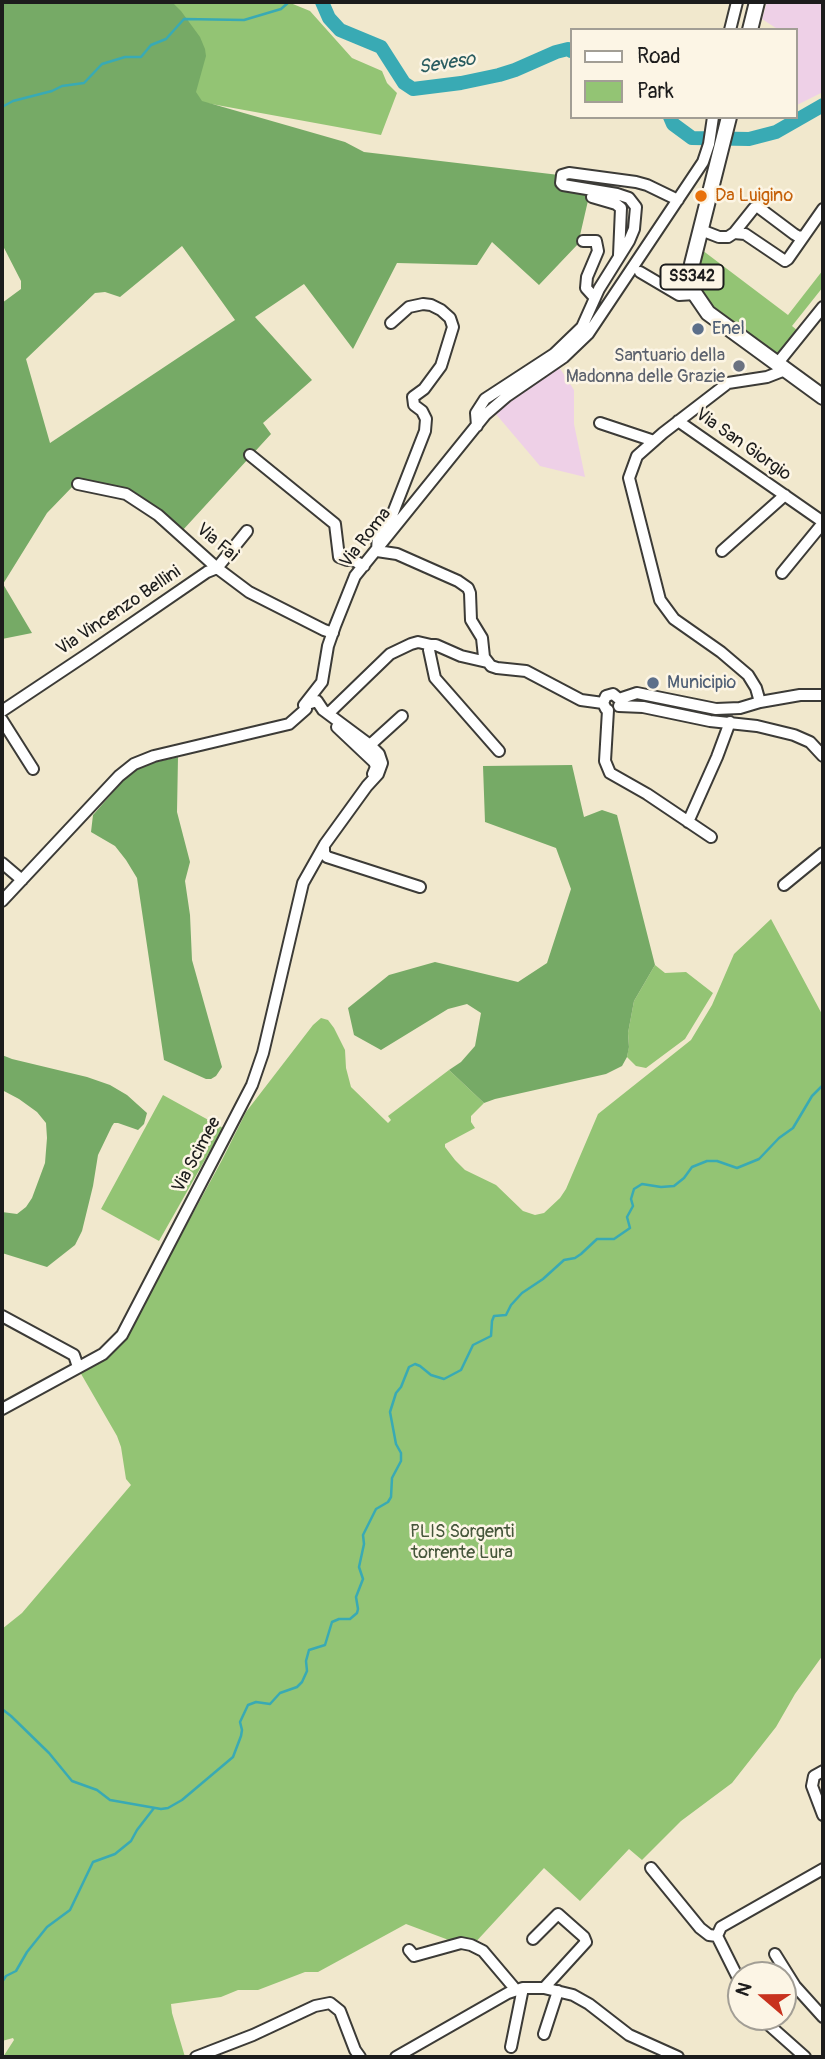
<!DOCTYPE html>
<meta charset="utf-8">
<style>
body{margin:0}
#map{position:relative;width:825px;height:2059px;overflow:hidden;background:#f1e8cd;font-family:Pangolin,sans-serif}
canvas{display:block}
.frame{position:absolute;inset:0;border:4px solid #1c1c1c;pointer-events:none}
.legend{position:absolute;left:570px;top:28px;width:228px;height:91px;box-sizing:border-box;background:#fcf5e5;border:2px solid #a29e95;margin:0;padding:9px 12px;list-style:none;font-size:21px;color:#1c1c1c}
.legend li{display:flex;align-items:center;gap:14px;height:35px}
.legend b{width:35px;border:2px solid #a29e95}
.north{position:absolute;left:727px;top:1961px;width:70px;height:70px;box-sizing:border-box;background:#fcf5e5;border:2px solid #a29e95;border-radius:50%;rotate:290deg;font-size:19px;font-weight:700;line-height:28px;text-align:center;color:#1c1c1c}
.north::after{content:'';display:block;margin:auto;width:24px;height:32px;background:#c8321e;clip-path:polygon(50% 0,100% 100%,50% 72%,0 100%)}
</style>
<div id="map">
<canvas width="825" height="2059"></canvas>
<div class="frame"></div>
<ul class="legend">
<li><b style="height:9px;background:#fff"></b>Road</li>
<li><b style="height:19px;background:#93c474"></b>Park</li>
</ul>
<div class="north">N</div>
</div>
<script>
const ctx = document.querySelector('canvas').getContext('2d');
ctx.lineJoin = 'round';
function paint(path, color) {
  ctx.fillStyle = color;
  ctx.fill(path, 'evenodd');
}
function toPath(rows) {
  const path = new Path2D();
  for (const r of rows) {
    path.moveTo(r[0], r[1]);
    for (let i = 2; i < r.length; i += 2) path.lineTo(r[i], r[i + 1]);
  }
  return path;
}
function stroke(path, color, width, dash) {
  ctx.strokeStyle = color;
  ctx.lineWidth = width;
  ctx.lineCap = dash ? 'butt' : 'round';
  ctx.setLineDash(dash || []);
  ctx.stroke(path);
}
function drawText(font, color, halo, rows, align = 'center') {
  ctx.font = font + ' Pangolin,sans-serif';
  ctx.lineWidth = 5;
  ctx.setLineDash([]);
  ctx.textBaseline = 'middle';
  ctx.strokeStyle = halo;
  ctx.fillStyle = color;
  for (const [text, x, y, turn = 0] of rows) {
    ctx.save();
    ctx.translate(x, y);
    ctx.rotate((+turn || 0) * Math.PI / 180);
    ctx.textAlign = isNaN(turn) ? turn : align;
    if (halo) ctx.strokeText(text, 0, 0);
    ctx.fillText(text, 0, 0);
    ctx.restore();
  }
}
paint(toPath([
 [767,2,823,2,823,92,795,106,795,30,779,30,762,19],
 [559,367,574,390,574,424,585,477,540,466,495,413]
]), '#eed0e7');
paint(toPath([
 [2,2,288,2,310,11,352,58,382,71,387,83,397,93,381,135,184,99],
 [702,250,788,315,823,270,823,287,792,326,798,331,778,354,772,351,713,306,701,291,699,277],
 [771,919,823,1016,823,1655,795,1694,776,1727,732,1783,681,1821,642,1860,629,1849,580,1901,544,1868,472,1946,454,1942,406,1924,318,1972,305,1972,258,1990,238,1990,221,1997,171,2004,172,2013,185,2057,3,2057,14,2040,13,2038,2,2041,2,1629,22,1613,131,1485,126,1479,121,1447,117,1436,80,1372,106,1358,123,1342,222,1160,246,1112,313,1025,321,1018,328,1020,334,1028,345,1050,346,1068,351,1087,388,1123,391,1120,388,1116,449,1070,484,1103,471,1116,471,1122,475,1128,445,1144,445,1147,455,1160,465,1170,496,1185,523,1211,535,1215,544,1213,560,1198,566,1189,598,1114,691,1040,712,1005,734,954],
 [655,965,665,973,686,972,713,993,685,1039,646,1068,636,1066,627,1057,629,1046,628,1033,634,1001],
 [163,1095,223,1128,159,1241,101,1209]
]), '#93c474');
paint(toPath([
 [2,2,172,2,181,11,200,37,205,49,206,56,196,92,202,101,345,142,364,152,593,179,578,244,539,285,492,242,477,265,397,263,353,349,304,284,255,317,312,380,263,423,271,434,182,531,126,490,75,484,47,513,3,584,32,633,2,639,2,303,21,289,21,281,2,244],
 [182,246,235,320,50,443,26,359,95,293,105,292,120,297],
 [178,757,177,812,190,862,185,881,190,915,192,960,222,1067,216,1076,211,1079,206,1079,164,1060,137,878,126,860,115,846,91,832,93,815,135,767],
 [572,765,584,817,602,810,617,815,655,965,634,1001,628,1033,629,1047,627,1057,622,1066,606,1074,495,1099,484,1103,449,1070,461,1062,475,1046,481,1013,467,1004,448,1009,381,1050,354,1035,348,1008,389,975,435,962,518,982,547,963,571,889,556,848,485,822,483,766],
 [2,1055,12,1059,87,1077,110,1085,127,1095,147,1113,144,1124,138,1130,118,1123,114,1123,112,1126,98,1155,93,1186,82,1231,75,1245,47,1267,2,1253,2,1212,17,1214,26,1207,32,1198,45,1163,47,1138,46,1123,37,1112,19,1099,2,1090]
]), '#76aa66');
stroke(toPath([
 [2,107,13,101,52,91,62,86,84,83,102,64,125,57,141,57,151,45,166,39,184,19,244,20,281,9,289,2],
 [2,1709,11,1716,49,1753,72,1781,97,1790,110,1800,161,1809,168,1808,182,1800,233,1757,241,1736,242,1730,240,1722,248,1705,256,1702,270,1704,280,1693,297,1687,302,1682,307,1671,306,1661,309,1650,325,1645,332,1622,339,1619,350,1619,357,1613,358,1609,356,1597,363,1579,359,1567,364,1544,363,1535,376,1509,388,1502,391,1497,392,1478,401,1461,401,1453,396,1444,390,1412,396,1393,401,1387,409,1367,415,1364,420,1366,431,1375,444,1379,461,1370,473,1345,491,1336,492,1321,494,1316,506,1315,511,1305,522,1293,543,1279,564,1260,575,1258,581,1254,597,1239,614,1239,630,1228,627,1217,633,1206,631,1199,634,1189,642,1184,661,1187,674,1186,684,1178,692,1167,707,1161,717,1161,737,1168,759,1159,779,1138,793,1128,812,1096,823,1085],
 [2,1982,6,1976,16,1971,27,1952,47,1927,70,1910,93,1862,115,1854,131,1841,137,1830,154,1808]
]), '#39aab4', 2.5);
stroke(toPath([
 [322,2,329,18,340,30,381,47,404,83,413,89,461,83,499,75,515,70,556,52,568,49,571,51],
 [670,117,673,124,692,138,749,139,776,132,823,105]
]), '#39aab4', 14);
const minor = toPath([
 [730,30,737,2],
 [592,197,616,204,621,208,619,255],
 [701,230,719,237,728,237,734,233,754,208,758,207,794,234,799,237,804,236],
 [734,233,745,234,785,261,788,259,823,209],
 [583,241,596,241,598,251,587,277,586,288,595,298],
 [640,272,679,295,695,294],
 [391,323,409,307,423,304,431,305,441,310,450,318,453,327,441,366,424,389,413,397,414,405,422,411,426,419,425,431,391,518,378,534,377,551,397,554,458,581,468,588,470,593,471,620,482,638,484,657,491,666,497,668,526,671,581,700,603,703],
 [777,364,823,307],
 [678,421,823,522],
 [600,423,654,441],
 [477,426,476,413,485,399,554,354,582,327,599,289,629,241,634,229,636,207,629,198,617,194,563,185,561,183,562,175,569,173,636,182,647,185,678,200],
 [250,455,335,524,339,557,347,560,353,560,364,566],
 [78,484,126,494,158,515,217,568,249,592,324,630,333,633],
 [722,551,785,495],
 [782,573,823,523],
 [487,662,461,656,436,645,431,645,429,650,435,678,499,751],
 [619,699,637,693,716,709,740,708,760,702,800,695,823,695],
 [760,702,756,688,748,675,721,652,674,619,660,600,629,478,637,456,663,433,728,383,767,377,785,370],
 [619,706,643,707,710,721,757,726,794,735,810,742,823,756],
 [606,709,603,703,606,696,613,694,619,699],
 [608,710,605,761,610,773,647,794,711,837],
 [2,711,89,653,207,572,217,568,247,531],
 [329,713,390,654,411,644,418,642,431,645],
 [2,720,33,769],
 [337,727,374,762,376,767,373,774],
 [370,745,402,716],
 [688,822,717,757,730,722],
 [324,848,324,853,327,857,420,887],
 [2,863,22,880],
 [784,885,823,853],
 [2,901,119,776,134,764,154,756,289,724,306,709,304,705,322,682,328,646,335,626,355,576,485,415,507,396,564,357,588,334,703,162,709,144,713,117],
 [2,1316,74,1355,78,1367],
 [2,1409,103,1354,122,1335,252,1085,263,1053,303,883,325,844,367,786,378,774,382,763,379,754,370,745,323,710,317,701,304,705],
 [823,1771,814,1776,812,1786,823,1815],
 [651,1868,700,1928,709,1935,717,1936],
 [533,1939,558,1914,584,1937,586,1942,544,1988],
 [409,1950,414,1956,461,1943,471,1945,483,1951,516,1990],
 [775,1954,795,1986,823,2017],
 [741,1984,717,1936,721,1927,823,1869],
 [760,2017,805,2057],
 [544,2034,558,1991],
 [511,2047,523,1988],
 [196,2057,253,2035,315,2006,330,2003,340,2011,355,2050,360,2057],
 [396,2057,508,1993,523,1988,544,1988,573,1995,589,2004,629,2035,678,2057]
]);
const major = toPath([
 [750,30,757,2],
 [729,117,692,264,692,284,695,294,708,313,823,397]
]);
stroke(minor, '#3c3b37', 14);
stroke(major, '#3c3b37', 18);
stroke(minor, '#fff', 10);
stroke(major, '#fff', 14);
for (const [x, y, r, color] of [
 [701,196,7,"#e8710a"],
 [698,329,7,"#5c6f8a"],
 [739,366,7,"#6b7280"],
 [653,683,7,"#5c6f8a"]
]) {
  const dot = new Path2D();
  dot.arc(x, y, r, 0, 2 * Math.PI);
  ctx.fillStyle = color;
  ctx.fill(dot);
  stroke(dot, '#fcf5e5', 2.5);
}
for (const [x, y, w] of [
 [692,277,63]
]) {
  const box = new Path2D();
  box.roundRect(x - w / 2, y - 12.5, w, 25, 5);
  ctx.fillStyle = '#fcf5e5';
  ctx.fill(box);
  stroke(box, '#1c1c1c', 2);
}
drawText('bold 16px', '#1c1c1c', null, [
 ["SS342",692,277]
]);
drawText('18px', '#c56008', '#fcf5e5', [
 ["Da Luigino",715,196]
], 'left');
drawText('18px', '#4e5e75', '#fcf5e5', [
 ["Enel",712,329],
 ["Municipio",667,683]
], 'left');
drawText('18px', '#5b616d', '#fcf5e5', [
 ["Santuario della",725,356],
 ["Madonna delle Grazie",725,377]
], 'right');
drawText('18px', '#1c1c1c', '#fcf5e5', [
 ["Via San Giorgio",743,445,35],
 ["Via Roma",366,538,-52],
 ["Via Faì",217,543,40],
 ["Via Vincenzo Bellini",119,611,-34],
 ["Via Scimee",197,1155,-62]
]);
drawText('18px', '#46573b', '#fcf5e5', [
 ["PLIS Sorgenti",462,1532],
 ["torrente Lura",462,1553]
]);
drawText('italic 19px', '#295c60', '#fcf5e5', [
 ["Seveso",447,64,-9]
]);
</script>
